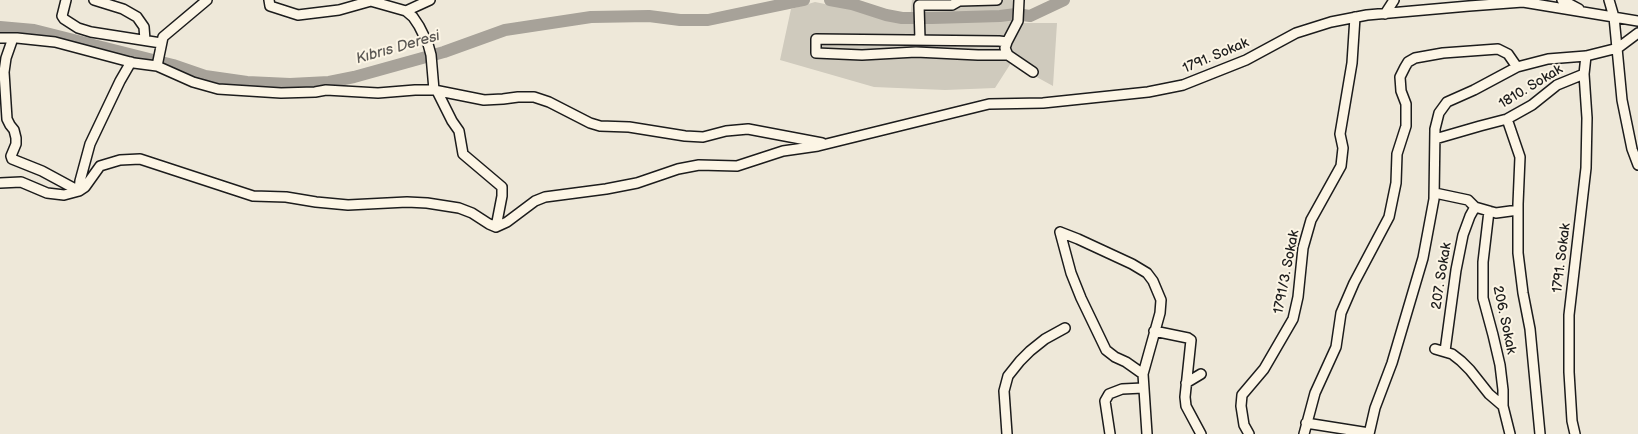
<!DOCTYPE html>
<meta charset="utf-8">
<style>
body{margin:0}
canvas{display:block;background:#eee8d9}
</style>
<canvas width="1638" height="434"></canvas>
<script>
const ctx = document.querySelector('canvas').getContext('2d');
ctx.lineJoin = 'round';
function paint(path, color) {
  ctx.fillStyle = color;
  ctx.fill(path, 'evenodd');
}
function toPath(rows) {
  const path = new Path2D();
  for (const r of rows) {
    path.moveTo(r[0], r[1]);
    for (let i = 2; i < r.length; i += 2) path.lineTo(r[i], r[i + 1]);
  }
  return path;
}
function stroke(path, color, width, dash) {
  ctx.strokeStyle = color;
  ctx.lineWidth = width;
  ctx.lineCap = dash ? 'butt' : 'round';
  ctx.setLineDash(dash || []);
  ctx.stroke(path);
}
function drawText(font, color, halo, rows, align = 'center') {
  ctx.font = font + ' "Balsamiq Sans",sans-serif';
  ctx.lineWidth = 4;
  ctx.setLineDash([]);
  ctx.textBaseline = 'middle';
  ctx.strokeStyle = halo;
  ctx.fillStyle = color;
  for (const [text, x, y, turn = 0] of rows) {
    ctx.save();
    ctx.translate(x, y);
    ctx.rotate((+turn || 0) * Math.PI / 180);
    ctx.textAlign = isNaN(turn) ? turn : align;
    if (halo) ctx.strokeText(text, 0, 0);
    ctx.fillText(text, 0, 0);
    ctx.restore();
  }
}
paint(toPath([
 [912,0,1023,0,1021,23,1057,23,1053,86,1011,63,995,88,945,90,874,87,780,60,791,9,815,2,910,21]
]), '#cfcabd');
stroke(toPath([
 [830,0,852,4,886,15,902,18,932,18,1000,16,1016,14,1030,16,1064,0],
 [0,27,34,30,173,65,205,76,247,82,290,84,329,82,354,77,444,52,505,30,591,17,649,16,680,20,708,20,804,0]
]), '#a7a299', 12);
const minor = toPath([
 [66,0,62,16,64,19,78,28,91,32,161,43],
 [94,0,123,9,137,17,144,27,145,40],
 [269,0,270,6,298,15,339,10,371,1],
 [367,0,406,11,413,17,419,26,428,44,431,55,434,90,484,100,503,99,518,97,534,97,549,102,590,123,600,126,629,127,685,136,703,137,726,131,748,129,822,143],
 [1562,0,1579,9],
 [1609,0,1614,17,1622,100,1632,149,1638,165],
 [406,11,430,0],
 [1385,14,1394,0],
 [0,38,17,38,55,42,134,63,157,66,163,37,207,0],
 [13,38,6,58,4,72,7,119,10,125,14,130,16,138,16,144,11,156,12,159,42,171,79,191,80,181,90,144,120,81,131,62],
 [920,40,919,5,952,5,959,1,997,0],
 [1007,42,1018,21,1019,0],
 [1008,55,1005,48,1007,42,999,41,816,39,816,53,862,55,916,52,978,55,1008,55,1033,72],
 [157,66,193,82,218,89,281,93,315,92,326,90,378,93,415,90,434,90],
 [437,91,452,121,459,131,463,154,502,187,502,196,496,227],
 [1507,119,1520,157,1518,204,1518,253,1523,293,1530,329,1540,434],
 [1435,139,1480,126,1507,119,1532,105,1557,85,1584,74],
 [0,183,21,182,47,193,64,195,79,191,85,187,100,166,120,160,140,159,253,196,286,197,316,202,348,205,407,202,427,203,459,208,472,213,489,224,496,227,507,222,535,201,545,197,606,189,637,183,678,169,699,165,737,166,783,151,818,146,989,104,1043,103,1148,92,1183,85,1246,60,1296,33,1331,22,1367,15,1469,6,1523,2,1638,21],
 [1435,193,1468,200,1475,207,1496,213,1518,210],
 [1489,211,1483,262,1483,298,1493,335,1500,365,1503,390,1503,406,1510,434],
 [1060,232,1078,239,1132,264,1147,273,1153,281,1161,300,1160,313,1143,374,1147,434],
 [1060,232,1071,273,1081,298,1106,350,1115,357,1126,362,1143,374],
 [1154,331,1188,338,1191,340,1185,397,1186,406,1201,434],
 [1435,349,1452,354,1461,361,1470,370,1489,394,1503,406],
 [1445,351,1456,270,1463,235,1470,216,1475,207],
 [1186,383,1201,374],
 [1306,423,1369,433],
 [1007,434,1004,391,1008,376,1020,361,1030,351,1045,339,1065,328],
 [1110,434,1105,401,1109,394,1122,389,1143,388],
 [1249,434,1244,425,1241,406,1242,395,1264,369,1293,319,1298,297,1303,248,1311,220,1341,166,1343,148,1340,134,1352,63,1355,17],
 [1304,434,1315,393,1336,347,1341,313,1354,283,1389,217,1396,183,1397,154,1406,126,1406,104,1401,91,1400,77,1405,67,1408,62,1415,58,1443,53,1498,49,1508,54,1517,67],
 [1369,434,1375,408,1392,363,1423,258,1434,199,1435,129,1439,113,1447,102,1474,90,1517,67,1548,59,1586,56,1618,48,1638,33],
 [1575,434,1572,421,1569,372,1569,315,1586,168,1587,118,1584,74,1586,56]
]);
stroke(minor, '#1c1c1c', 12);
stroke(minor, '#fcf5e5', 9);
drawText('14px', '#1c1c1c', '#fcf5e5', [
 ["1791. Sokak",1216,56,-23],
 ["1810. Sokak",1531,87,-31],
 ["1791. Sokak",1562,258,-83],
 ["1791/3. Sokak",1287,272,-79],
 ["207. Sokak",1442,276,-81],
 ["206. Sokak",1504,320,78]
]);
drawText('italic 15px', '#5b5854', '#fcf5e5', [
 ["Kıbrıs Deresi",398,48,-16]
]);
</script>
